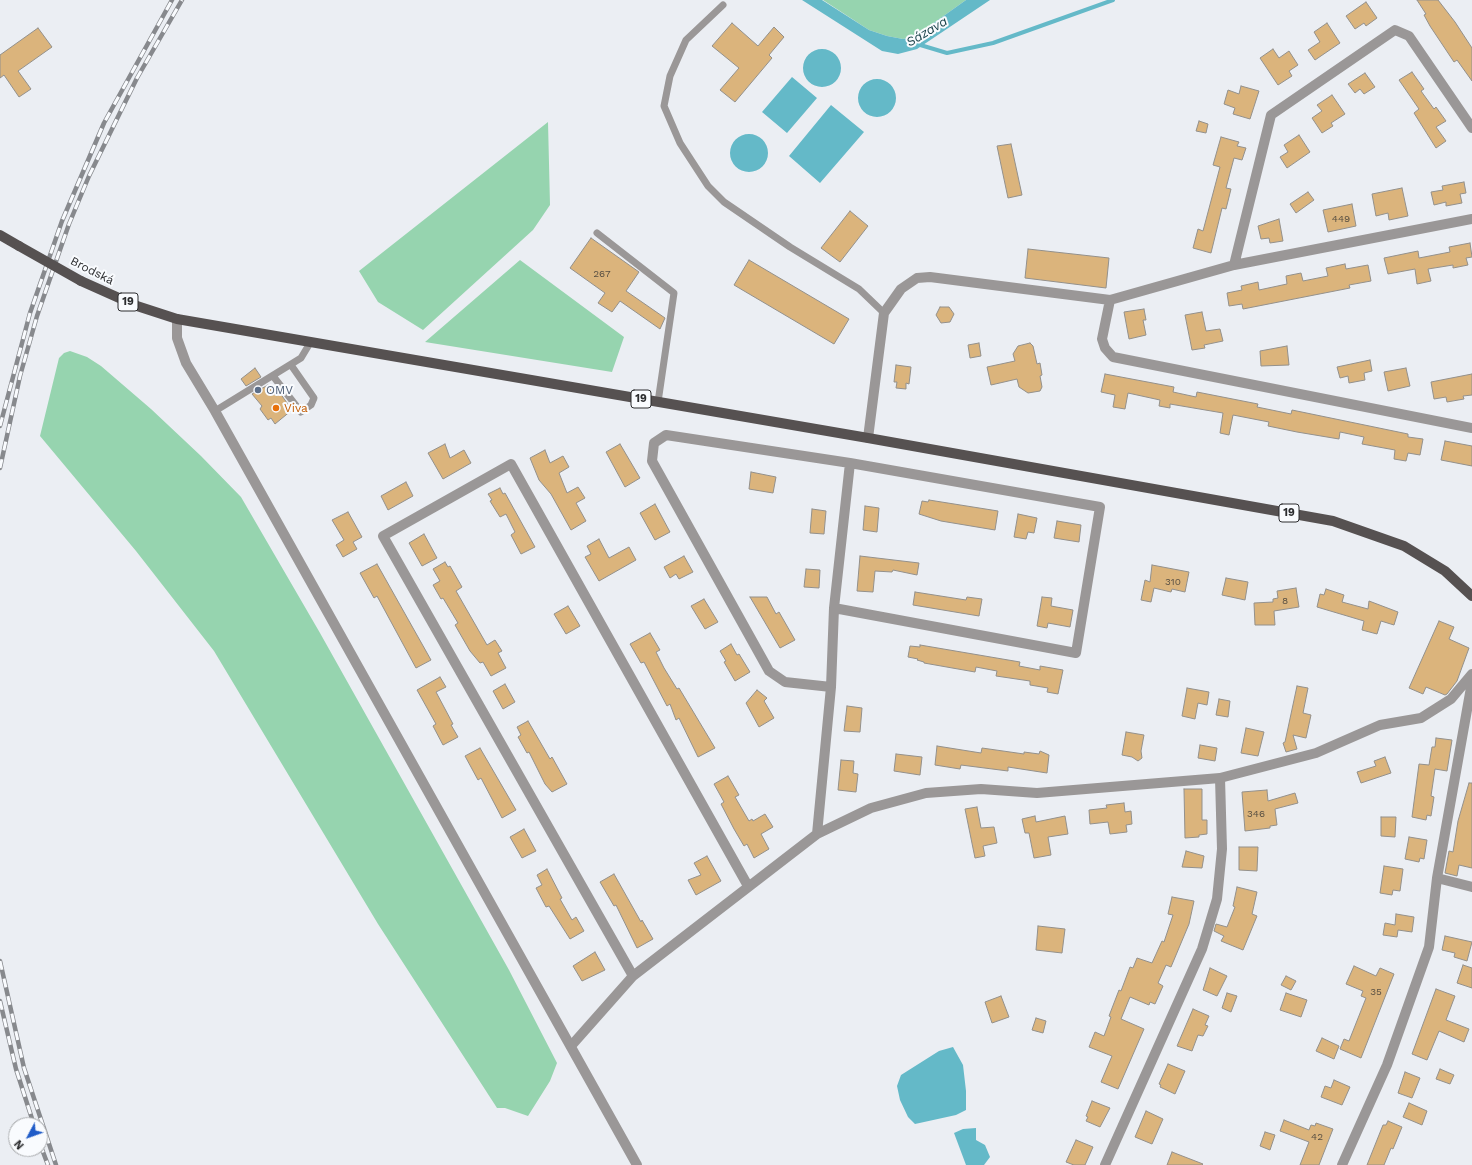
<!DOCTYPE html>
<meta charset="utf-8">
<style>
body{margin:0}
#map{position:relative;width:1472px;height:1165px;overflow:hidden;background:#ebeef3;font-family:"Work Sans",sans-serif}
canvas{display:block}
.north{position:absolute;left:8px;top:1117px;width:40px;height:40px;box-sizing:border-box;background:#f9fbfe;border:1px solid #a7a9ab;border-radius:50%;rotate:229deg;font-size:11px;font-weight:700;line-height:16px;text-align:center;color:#2c2d2f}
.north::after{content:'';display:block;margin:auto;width:14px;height:18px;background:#205cc8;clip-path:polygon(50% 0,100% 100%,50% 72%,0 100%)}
</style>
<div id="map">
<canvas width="1472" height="1165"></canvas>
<div class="north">N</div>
</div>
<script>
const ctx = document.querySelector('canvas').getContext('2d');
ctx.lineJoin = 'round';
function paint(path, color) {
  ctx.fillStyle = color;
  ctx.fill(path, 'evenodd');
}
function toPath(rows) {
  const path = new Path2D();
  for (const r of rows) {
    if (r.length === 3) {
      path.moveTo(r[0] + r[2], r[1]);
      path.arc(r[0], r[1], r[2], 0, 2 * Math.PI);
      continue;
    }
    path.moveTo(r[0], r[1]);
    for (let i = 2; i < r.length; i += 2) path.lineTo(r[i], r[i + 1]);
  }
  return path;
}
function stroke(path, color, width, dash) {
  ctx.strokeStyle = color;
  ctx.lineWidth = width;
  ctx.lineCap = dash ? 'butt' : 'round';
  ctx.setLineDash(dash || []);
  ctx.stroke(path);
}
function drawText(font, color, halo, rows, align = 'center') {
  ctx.font = font + ' "Work Sans",sans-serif';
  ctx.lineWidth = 4;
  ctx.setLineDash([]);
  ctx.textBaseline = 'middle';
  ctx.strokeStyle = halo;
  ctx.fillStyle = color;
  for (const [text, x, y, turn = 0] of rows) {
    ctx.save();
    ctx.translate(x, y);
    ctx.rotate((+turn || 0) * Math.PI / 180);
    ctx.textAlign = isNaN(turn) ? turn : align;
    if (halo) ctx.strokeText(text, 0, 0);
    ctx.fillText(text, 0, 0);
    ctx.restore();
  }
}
paint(toPath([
 [823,0,966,0,914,37,903,39,887,36,869,30],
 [548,122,550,205,533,230,423,330,378,302,359,271],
 [520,260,624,337,612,372,425,342],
 [70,351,87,357,101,366,151,409,201,456,241,497,320,633,509,970,557,1063,550,1081,528,1116,505,1108,497,1108,378,924,214,651,136,551,40,436,59,358,64,353]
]), '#96d4af');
paint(toPath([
 [802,0,822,0,869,30,887,36,903,39,914,37,966,0,990,0,917,49,898,54,882,51],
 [822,68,19],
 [792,77,817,98,787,133,762,112],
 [877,98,19],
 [831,105,864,132,820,183,789,156],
 [749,153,19],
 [953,1047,963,1065,966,1091,966,1110,956,1115,915,1124,908,1117,900,1100,897,1086,901,1075,939,1051],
 [976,1128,976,1140,985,1145,990,1157,984,1165,966,1165,954,1133,963,1129]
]), '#64b9c8');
stroke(toPath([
 [917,44,947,53,993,43,1113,0]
]), '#64b9c8', 4);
const building = toPath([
 [1417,0,1438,0,1455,22,1472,48,1472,81,1457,60,1454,62,1430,26,1424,15,1426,14,1417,0],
 [1366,2,1377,18,1366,26,1364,23,1355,29,1346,16,1366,2],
 [732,23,758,46,774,27,784,37,769,55,772,58,735,102,720,90,739,68,712,46,732,23],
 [1327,23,1340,43,1315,60,1308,50,1320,42,1314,32,1327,23],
 [38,28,52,47,18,71,31,89,19,97,4,75,0,78,0,55,38,28],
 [1273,49,1279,58,1289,51,1298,65,1289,71,1292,76,1278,85,1260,58,1273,49],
 [1412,72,1424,89,1421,91,1434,109,1436,107,1446,121,1436,127,1446,141,1436,148,1414,113,1419,109,1399,80,1412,72],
 [1365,73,1375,87,1364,94,1360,89,1355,93,1348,84,1365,73],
 [1241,86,1259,91,1250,119,1233,114,1235,108,1224,104,1228,90,1239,94,1241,86],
 [1332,95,1345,114,1331,123,1333,126,1322,133,1312,118,1322,111,1317,105,1332,95],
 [1199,121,1208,124,1206,133,1196,131,1199,121],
 [1299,135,1310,152,1287,168,1280,157,1288,152,1284,145,1299,135],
 [1221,137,1239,142,1237,146,1246,148,1242,160,1234,158,1226,188,1231,189,1226,209,1222,208,1211,253,1193,248,1198,229,1203,231,1220,167,1213,165,1221,137],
 [1011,144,1022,195,1008,198,997,146,1011,144],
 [1464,182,1466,193,1460,194,1462,203,1446,206,1446,202,1434,205,1431,192,1443,190,1442,186,1464,182],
 [1402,188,1408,216,1389,220,1388,213,1376,216,1372,194,1402,188],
 [1308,192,1314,200,1296,213,1290,204,1308,192],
 [1352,204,1356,226,1328,232,1323,210,1352,204],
 [850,211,868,226,840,262,821,248,850,211],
 [1279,219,1283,241,1270,243,1269,238,1261,239,1258,226,1279,219],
 [591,238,639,272,626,291,665,318,660,329,620,301,612,312,598,303,605,293,570,268,591,238],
 [1470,243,1472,257,1466,258,1468,265,1453,268,1453,265,1428,269,1431,281,1417,284,1415,269,1388,274,1384,258,1418,251,1419,258,1450,252,1449,247,1470,243],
 [1028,249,1109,258,1106,288,1025,278,1028,249],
 [749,260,849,319,834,344,734,285,749,260],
 [1345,264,1346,269,1368,265,1371,281,1349,285,1350,288,1243,309,1242,304,1229,306,1227,293,1242,290,1241,286,1258,282,1259,290,1287,284,1286,276,1301,273,1303,281,1328,276,1326,268,1345,264],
 [940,307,949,307,954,314,950,322,941,323,936,315,940,307],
 [1144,309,1146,320,1143,320,1146,335,1129,339,1124,312,1144,309],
 [1202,312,1206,331,1220,329,1223,341,1204,345,1205,348,1192,350,1185,315,1202,312],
 [979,343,981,356,970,358,968,345,979,343],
 [1030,343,1033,346,1037,364,1040,363,1042,375,1040,376,1042,387,1040,391,1028,393,1019,387,1017,379,991,385,987,367,1015,361,1013,354,1018,346,1030,343],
 [1287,346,1289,365,1261,366,1260,351,1287,346],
 [1370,360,1372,371,1364,373,1365,380,1349,383,1348,376,1340,378,1337,367,1370,360],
 [896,365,911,367,909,384,906,383,906,389,896,388,897,382,894,382,896,365],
 [255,368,261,377,246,386,241,379,255,368],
 [1406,368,1410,386,1388,391,1384,372,1406,368],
 [1105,374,1174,387,1173,392,1196,397,1197,392,1258,404,1257,407,1291,414,1292,410,1408,434,1408,437,1423,439,1420,455,1408,453,1406,461,1394,459,1395,450,1362,444,1364,437,1340,432,1339,439,1297,432,1268,426,1269,422,1233,415,1229,435,1220,433,1223,413,1170,404,1170,408,1159,406,1160,400,1128,393,1125,409,1113,407,1115,395,1101,392,1105,374],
 [1472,374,1472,395,1463,396,1464,399,1447,402,1446,397,1434,399,1431,382,1472,374],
 [268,385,276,396,280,393,292,410,275,424,271,418,268,420,260,409,262,406,252,394,268,385],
 [1445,441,1472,446,1472,466,1441,460,1445,441],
 [445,444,450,458,464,450,471,463,443,479,428,453,445,444],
 [620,444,640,478,625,487,606,452,620,444],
 [545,450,550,463,563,456,569,467,559,473,567,493,578,487,585,498,576,503,586,521,571,530,551,494,539,480,530,458,545,450],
 [751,472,776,477,773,493,749,489,751,472],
 [406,482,413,496,388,510,381,496,406,482],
 [500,488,503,494,505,493,535,547,521,554,511,535,515,532,506,514,500,517,490,501,492,500,488,494,500,488],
 [929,500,998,511,995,530,941,521,919,514,922,501,928,502,929,500],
 [655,504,670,532,655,540,640,513,655,504],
 [865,506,879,508,877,532,863,530,865,506],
 [812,509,826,511,824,534,810,533,812,509],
 [348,512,362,537,353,542,357,549,343,557,336,545,344,540,332,520,348,512],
 [1018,514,1037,518,1034,533,1028,532,1026,539,1014,537,1018,514],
 [1057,521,1081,525,1079,542,1054,538,1057,521],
 [424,534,437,558,422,566,409,543,424,534],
 [599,539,609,558,629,547,636,560,599,581,585,557,591,554,587,546,599,539],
 [684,556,693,572,679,579,676,574,670,578,664,567,684,556],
 [860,556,919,563,917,575,893,570,892,572,875,571,873,592,857,591,860,556],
 [445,562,448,567,450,566,462,587,456,591,487,645,495,640,502,651,498,653,506,668,491,676,483,662,480,663,470,651,455,625,458,623,443,598,441,599,433,585,440,581,433,569,445,562],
 [377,564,431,660,416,668,377,596,374,598,360,573,377,564],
 [1152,565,1189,572,1185,592,1172,589,1171,592,1154,588,1151,602,1141,600,1145,580,1150,582,1152,565],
 [806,569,820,570,819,588,804,587,806,569],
 [1226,578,1248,582,1245,600,1222,595,1226,578],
 [1296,588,1299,607,1274,611,1275,625,1255,625,1254,603,1273,602,1273,599,1278,598,1277,591,1296,588],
 [1326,589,1344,595,1342,602,1368,609,1369,601,1398,612,1394,625,1381,621,1377,634,1362,630,1364,621,1317,607,1320,594,1324,595,1326,589],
 [915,592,966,600,967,597,982,599,979,616,913,605,915,592],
 [750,597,767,597,776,614,779,612,795,640,780,648,750,597],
 [1042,597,1052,598,1051,606,1073,610,1070,627,1048,623,1047,628,1037,626,1042,597],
 [704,599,718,622,705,629,691,606,704,599],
 [568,606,580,626,566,634,554,614,568,606],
 [1439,621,1454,627,1449,639,1469,648,1457,681,1447,694,1445,695,1426,687,1423,694,1409,688,1439,621],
 [650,633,660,650,656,652,664,668,677,689,679,688,715,748,698,757,679,718,676,720,670,704,667,706,644,662,641,663,630,644,650,633],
 [731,644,737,655,739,654,750,672,735,681,724,662,726,661,720,651,731,644],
 [920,645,1020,662,1019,666,1040,670,1040,666,1063,670,1058,694,1047,692,1048,688,1030,685,1030,681,996,676,997,671,976,667,975,672,924,663,924,662,917,660,918,659,908,657,910,646,920,647,920,645],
 [440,677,446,687,436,692,453,724,451,725,458,737,443,745,433,726,436,724,417,690,440,677],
 [505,684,515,702,503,709,493,691,505,684],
 [1297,686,1308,688,1303,713,1311,715,1306,738,1293,735,1297,749,1286,752,1283,743,1285,742,1297,686],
 [1187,688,1209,692,1207,705,1198,703,1195,719,1182,716,1187,688],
 [757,690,767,698,764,701,774,718,759,727,746,703,757,690],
 [1219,699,1230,701,1228,717,1216,715,1219,699],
 [847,706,862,708,860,732,844,731,847,706],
 [528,721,550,759,552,757,567,784,552,792,545,784,529,752,527,753,518,737,521,735,517,727,528,721],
 [1246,728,1264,732,1258,756,1241,753,1246,728],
 [1126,732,1144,735,1141,751,1142,758,1138,761,1132,757,1122,755,1126,732],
 [1436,738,1452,740,1447,771,1435,769,1431,796,1434,797,1431,816,1427,815,1426,820,1412,817,1419,764,1429,765,1432,747,1435,747,1436,738],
 [1200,745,1217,748,1215,761,1198,758,1200,745],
 [937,746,981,753,982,748,1024,754,1024,752,1039,754,1040,751,1049,755,1047,773,1008,767,1008,771,961,765,960,769,935,765,937,746],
 [480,748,516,810,502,818,481,778,478,780,465,756,480,748],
 [896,754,922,757,920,775,894,771,896,754],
 [1385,757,1391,773,1361,783,1357,772,1376,766,1374,761,1385,757],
 [841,760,854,761,853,773,858,774,856,792,838,790,841,760],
 [728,776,739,795,735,797,749,821,752,819,753,821,765,814,773,827,761,834,769,849,754,858,747,844,744,846,734,829,721,804,724,802,714,784,728,776],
 [1469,783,1472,783,1472,868,1459,865,1457,876,1445,873,1449,851,1453,852,1458,821,1469,783],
 [1184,789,1202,789,1202,820,1207,820,1207,834,1199,835,1199,837,1185,838,1184,789],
 [1267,790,1268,801,1295,793,1298,803,1275,809,1277,825,1270,826,1270,828,1245,831,1242,792,1267,790],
 [1124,803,1125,812,1131,811,1132,824,1126,825,1127,832,1110,834,1108,822,1090,824,1089,810,1107,808,1106,805,1124,803],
 [977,807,981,828,994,827,997,843,983,846,985,856,975,858,965,809,977,807],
 [1035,816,1036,822,1065,816,1068,834,1048,837,1051,855,1034,858,1029,833,1025,833,1022,819,1035,816],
 [1381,817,1396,817,1395,837,1381,836,1381,817],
 [524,829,536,851,522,858,510,837,524,829],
 [1409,837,1427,840,1424,859,1420,858,1419,862,1405,859,1409,837],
 [1239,847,1258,847,1257,871,1239,870,1239,847],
 [1186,851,1204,856,1202,868,1182,867,1186,851],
 [707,856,721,881,696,895,688,880,701,875,694,863,707,856],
 [1384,866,1403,869,1400,891,1393,890,1392,895,1380,893,1384,866],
 [547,869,562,898,560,899,572,920,576,917,584,931,570,939,549,906,546,907,536,888,542,885,537,875,547,869],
 [614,874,641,922,642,920,653,939,637,948,616,905,614,906,600,882,614,874],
 [1237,887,1257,892,1252,914,1257,916,1243,950,1221,941,1224,936,1214,931,1216,924,1227,927,1235,907,1233,906,1237,887],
 [1172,897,1194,901,1189,924,1171,967,1166,965,1158,983,1163,986,1155,1004,1150,1002,1149,1005,1130,997,1121,1019,1144,1029,1118,1089,1101,1082,1112,1056,1089,1047,1095,1032,1104,1036,1111,1017,1109,1016,1119,990,1121,991,1130,967,1133,968,1137,958,1152,963,1162,941,1164,942,1173,915,1168,914,1172,897],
 [1396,914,1414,917,1412,932,1398,930,1397,937,1383,935,1385,923,1395,925,1396,914],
 [1038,926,1065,929,1062,953,1036,950,1038,926],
 [1445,936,1472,942,1467,961,1454,957,1455,953,1442,950,1445,936],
 [595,952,605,970,582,981,573,966,595,952],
 [1463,965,1472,968,1472,988,1457,983,1463,965],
 [1354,966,1376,976,1380,968,1394,974,1361,1058,1340,1049,1344,1039,1349,1041,1366,998,1361,996,1363,991,1346,984,1354,966],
 [1210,968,1227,976,1217,996,1203,990,1210,968],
 [1286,976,1296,981,1291,990,1281,985,1286,976],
 [1436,989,1455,996,1446,1020,1469,1029,1464,1042,1439,1031,1427,1060,1412,1054,1436,989],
 [1227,993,1237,996,1231,1012,1222,1008,1227,993],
 [1286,993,1307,1000,1301,1017,1280,1010,1286,993],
 [1001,996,1009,1017,992,1023,985,1002,1001,996],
 [1193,1009,1209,1016,1205,1025,1208,1026,1203,1036,1198,1035,1192,1051,1177,1046,1193,1009],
 [1036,1018,1046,1021,1043,1033,1032,1030,1036,1018],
 [1322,1038,1339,1046,1334,1059,1316,1051,1322,1038],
 [1168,1064,1185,1071,1175,1094,1160,1087,1161,1085,1159,1084,1168,1064],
 [1440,1069,1454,1075,1450,1084,1436,1079,1440,1069],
 [1405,1072,1420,1078,1412,1098,1398,1093,1405,1072],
 [1334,1080,1350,1087,1342,1105,1321,1097,1325,1086,1331,1088,1334,1080],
 [1092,1101,1110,1108,1100,1127,1086,1121,1088,1117,1086,1116,1092,1101],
 [1409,1103,1427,1111,1422,1125,1403,1117,1409,1103],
 [1146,1111,1163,1119,1152,1144,1135,1137,1146,1111],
 [1284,1120,1309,1130,1311,1125,1315,1126,1316,1123,1333,1129,1319,1165,1300,1165,1309,1142,1280,1131,1284,1120],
 [1388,1121,1402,1127,1393,1149,1391,1148,1384,1165,1367,1165,1383,1125,1386,1125,1388,1121],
 [1265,1132,1275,1135,1270,1150,1260,1146,1265,1132],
 [1076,1140,1093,1147,1085,1165,1074,1165,1066,1162,1076,1140],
 [1172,1152,1203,1164,1202,1165,1167,1165,1172,1152]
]);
paint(building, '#dbb47c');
stroke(building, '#93908b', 1);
stroke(toPath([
 [723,5,686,40,670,76,664,106,680,143,708,186,724,202,790,247,859,289,884,313],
 [597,233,674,293,658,402],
 [273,376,301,412,311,405,314,398,291,365],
 [215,411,301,358,310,343]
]), '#9a9797', 7);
stroke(toPath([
 [1234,265,1271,115,1395,30,1409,36,1472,128],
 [1110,300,1102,339,1105,348,1113,357,1472,428],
 [868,438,884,313,901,289,917,278,930,277,1110,300,1234,265,1472,219],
 [831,687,785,682,769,671,652,461,654,443,666,435,850,463,1100,507,1076,653,834,608],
 [817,834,831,687,834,608,850,463],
 [1437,878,1472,887],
 [633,976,383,536,511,464,748,886],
 [571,1046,633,976,817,834,871,808,926,793,981,789,1037,793,1220,778,1316,753,1380,725,1421,718,1451,699,1472,674],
 [1105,1165,1202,949,1217,899,1222,849,1220,778],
 [1342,1165,1387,1065,1429,947,1437,878,1472,682]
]), '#9a9797', 10);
stroke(toPath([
 [177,319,177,338,186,363,215,411,637,1165]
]), '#9a9797', 10);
stroke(toPath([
 [0,235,19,246],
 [81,281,137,306,177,319,868,438,1333,521,1404,546,1445,571,1472,596]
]), '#565151', 10);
const rail = toPath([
 [0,426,30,313,62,221,104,123,172,0],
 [0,468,20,376,37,316,69,224,89,176,137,78,182,0],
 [0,961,24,1068,56,1165],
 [0,1001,16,1069,34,1125],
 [40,1144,48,1165]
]);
stroke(rail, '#87898d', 4.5);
stroke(rail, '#f9fbfe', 3, [9]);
stroke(toPath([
 [19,246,81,281]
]), '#565151', 10);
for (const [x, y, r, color] of [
 [258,390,4,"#5c6f8a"],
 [276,408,4,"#e8710a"]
]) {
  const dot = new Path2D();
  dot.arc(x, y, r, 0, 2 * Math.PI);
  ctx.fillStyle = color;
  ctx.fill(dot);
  stroke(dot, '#f9fbfe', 1.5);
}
drawText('10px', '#584f42', null, [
 ["449",1341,219],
 ["267",602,274],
 ["310",1173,582],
 ["8",1285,601],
 ["346",1256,814],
 ["35",1376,992],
 ["42",1317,1137]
]);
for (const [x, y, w] of [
 [128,302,20],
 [641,399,20],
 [1289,513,20]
]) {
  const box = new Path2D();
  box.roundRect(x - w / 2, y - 9, w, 18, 3);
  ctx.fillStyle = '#f9fbfe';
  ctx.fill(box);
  stroke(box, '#2c2d2f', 1);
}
drawText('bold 11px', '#2c2d2f', null, [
 ["19",128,302],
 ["19",641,399],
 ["19",1289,513]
]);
drawText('12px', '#2c2d2f', '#f9fbfe', [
 ["Brodská",92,271,27]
]);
drawText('12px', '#4e5e75', '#f9fbfe', [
 ["OMV",266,390]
], 'left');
drawText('12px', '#c56008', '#f9fbfe', [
 ["Viva",284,408]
], 'left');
drawText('italic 13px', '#194148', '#f9fbfe', [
 ["Sázava",927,32,-31]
]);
</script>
